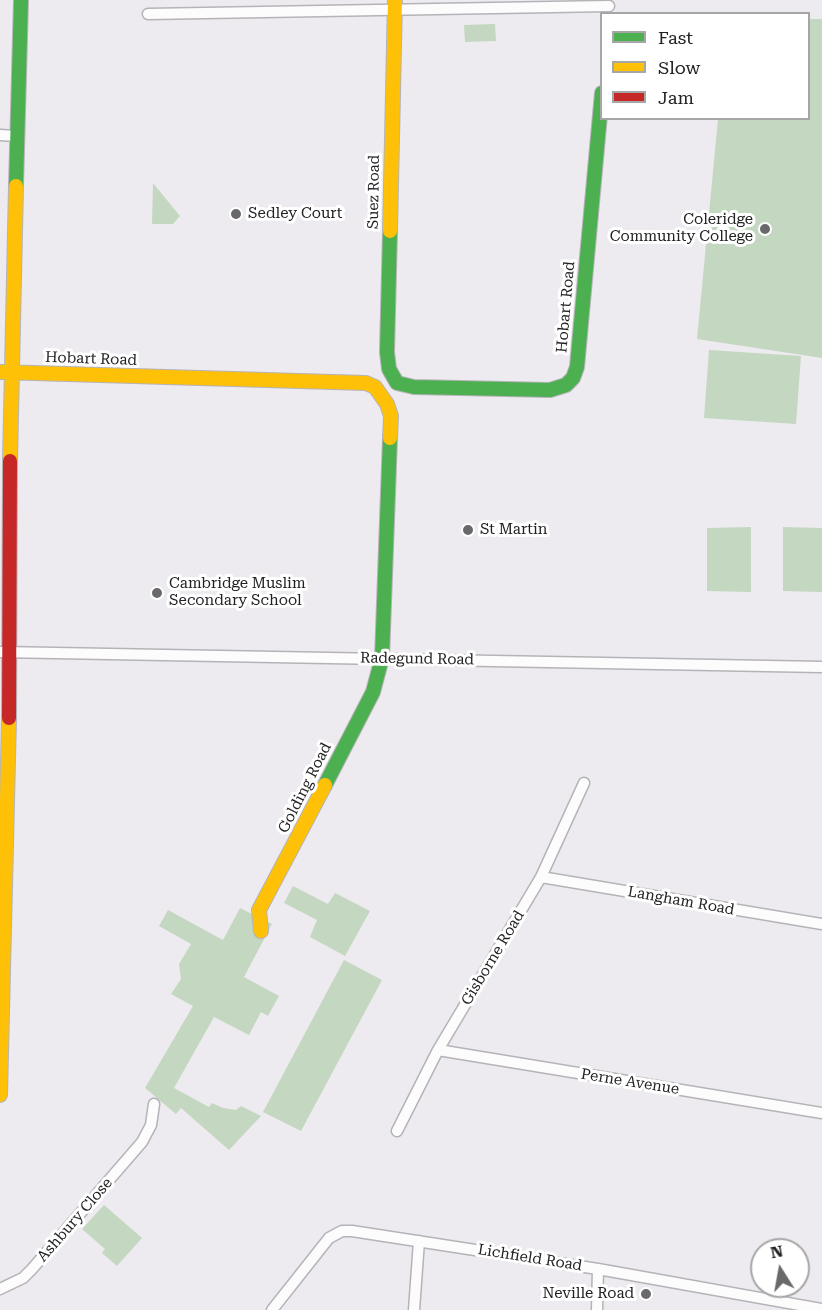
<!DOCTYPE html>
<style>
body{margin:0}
#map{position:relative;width:822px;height:1310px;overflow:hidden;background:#edebf0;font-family:"Roboto Serif",serif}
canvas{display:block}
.legend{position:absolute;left:600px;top:12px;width:210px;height:108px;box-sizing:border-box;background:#fff;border:2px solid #a7a6a7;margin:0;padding:8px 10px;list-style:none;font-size:18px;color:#222124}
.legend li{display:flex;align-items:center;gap:12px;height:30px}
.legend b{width:30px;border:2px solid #a7a6a7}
.north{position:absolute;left:750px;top:1238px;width:60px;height:60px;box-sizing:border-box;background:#fff;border:2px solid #a7a6a7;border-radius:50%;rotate:349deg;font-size:16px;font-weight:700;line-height:24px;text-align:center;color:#222124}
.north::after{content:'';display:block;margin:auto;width:21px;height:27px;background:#69686b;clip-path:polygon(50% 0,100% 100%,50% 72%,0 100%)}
</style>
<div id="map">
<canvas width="822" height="1310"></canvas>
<ul class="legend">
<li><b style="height:8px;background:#4caf50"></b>Fast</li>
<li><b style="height:8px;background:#ffc107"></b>Slow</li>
<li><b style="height:8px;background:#c62828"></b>Jam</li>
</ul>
<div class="north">N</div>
</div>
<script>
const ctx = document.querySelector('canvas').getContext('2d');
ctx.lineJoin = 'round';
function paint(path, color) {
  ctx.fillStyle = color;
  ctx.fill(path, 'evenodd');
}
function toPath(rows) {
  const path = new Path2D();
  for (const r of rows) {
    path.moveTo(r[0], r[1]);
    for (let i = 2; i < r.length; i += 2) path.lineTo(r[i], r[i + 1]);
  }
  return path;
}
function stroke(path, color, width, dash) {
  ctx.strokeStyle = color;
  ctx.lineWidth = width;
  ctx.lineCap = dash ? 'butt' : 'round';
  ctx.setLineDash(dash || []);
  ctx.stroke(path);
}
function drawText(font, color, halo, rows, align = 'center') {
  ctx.font = font + ' "Roboto Serif",serif';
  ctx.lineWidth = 6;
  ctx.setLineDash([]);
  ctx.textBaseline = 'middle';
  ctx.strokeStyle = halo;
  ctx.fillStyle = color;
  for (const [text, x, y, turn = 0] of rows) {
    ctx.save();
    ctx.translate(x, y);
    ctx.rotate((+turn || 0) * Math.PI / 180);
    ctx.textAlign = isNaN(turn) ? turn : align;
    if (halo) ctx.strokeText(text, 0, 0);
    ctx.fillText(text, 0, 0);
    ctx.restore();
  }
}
paint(toPath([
 [809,19,822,19,822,358,697,339,718,119,808,118],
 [495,24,496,41,465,42,464,25],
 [153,183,180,216,173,224,152,224],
 [709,350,801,356,796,424,704,418],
 [751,527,751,592,707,591,707,528],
 [783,527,822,528,822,592,783,591],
 [293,886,328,904,335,893,370,911,345,956,310,937,317,920,284,903],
 [240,908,272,924,244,977,279,996,268,1016,261,1012,249,1035,214,1017,174,1088,209,1107,212,1103,223,1108,236,1110,241,1106,261,1116,229,1150,181,1108,176,1114,145,1088,193,1006,171,994,181,979,179,964,191,944,159,926,168,910,223,940],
 [344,960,382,980,301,1131,263,1112],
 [104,1205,142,1238,117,1266,102,1253,105,1249,82,1229]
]), '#c4d7c1');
const street = toPath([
 [148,14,609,6],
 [0,135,16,136],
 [0,652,822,667],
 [541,877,822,924],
 [438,1050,822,1113],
 [397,1131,438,1050,541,877,584,783],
 [0,1289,23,1278,32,1269,142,1142,151,1125,154,1104],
 [272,1310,329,1238,342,1231,352,1231,598,1269,822,1309],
 [414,1310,419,1241],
 [597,1310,598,1269]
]);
const fast = toPath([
 [16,186,21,0],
 [390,231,387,352,389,369,397,383,414,387,550,390,566,385,573,378,577,367,602,93],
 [325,785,373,692,382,658,390,438]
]);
const slow = toPath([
 [390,231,395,0],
 [0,372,366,383,375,387,387,404,391,416,390,438],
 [10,461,16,186],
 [261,931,259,910,325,785],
 [0,1095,9,718]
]);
const jam = toPath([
 [9,718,10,461]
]);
stroke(street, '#b5b3b7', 13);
stroke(fast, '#b5b3b7', 16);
stroke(slow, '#b5b3b7', 16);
stroke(jam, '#b5b3b7', 16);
stroke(street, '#fcfcfd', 10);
stroke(fast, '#4caf50', 14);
stroke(slow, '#ffc107', 14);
stroke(jam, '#c62828', 14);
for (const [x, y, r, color] of [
 [236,214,6,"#69686b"],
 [765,229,6,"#69686b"],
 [468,530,6,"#69686b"],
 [157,593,6,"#69686b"],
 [646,1294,6,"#69686b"]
]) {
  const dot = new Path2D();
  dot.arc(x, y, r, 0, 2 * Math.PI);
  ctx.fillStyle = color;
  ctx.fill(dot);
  stroke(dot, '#fff', 2);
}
drawText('15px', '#222124', '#fff', [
 ["Suez Road",374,192,-89],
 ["Hobart Road",566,307,-85],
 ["Hobart Road",91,359,2],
 ["Radegund Road",417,659,1],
 ["Golding Road",305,788,-63],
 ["Langham Road",681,901,10],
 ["Gisborne Road",493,958,-59],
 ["Perne Avenue",630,1082,9],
 ["Ashbury Close",75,1220,-49],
 ["Lichfield Road",530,1258,9]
]);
drawText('15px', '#222124', '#fff', [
 ["Sedley Court",248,214],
 ["Coleridge",753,220,"right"],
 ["Community College",753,237,"right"],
 ["St Martin",480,530],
 ["Cambridge Muslim",169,584],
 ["Secondary School",169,601],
 ["Neville Road",634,1294,"right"]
], 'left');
</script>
